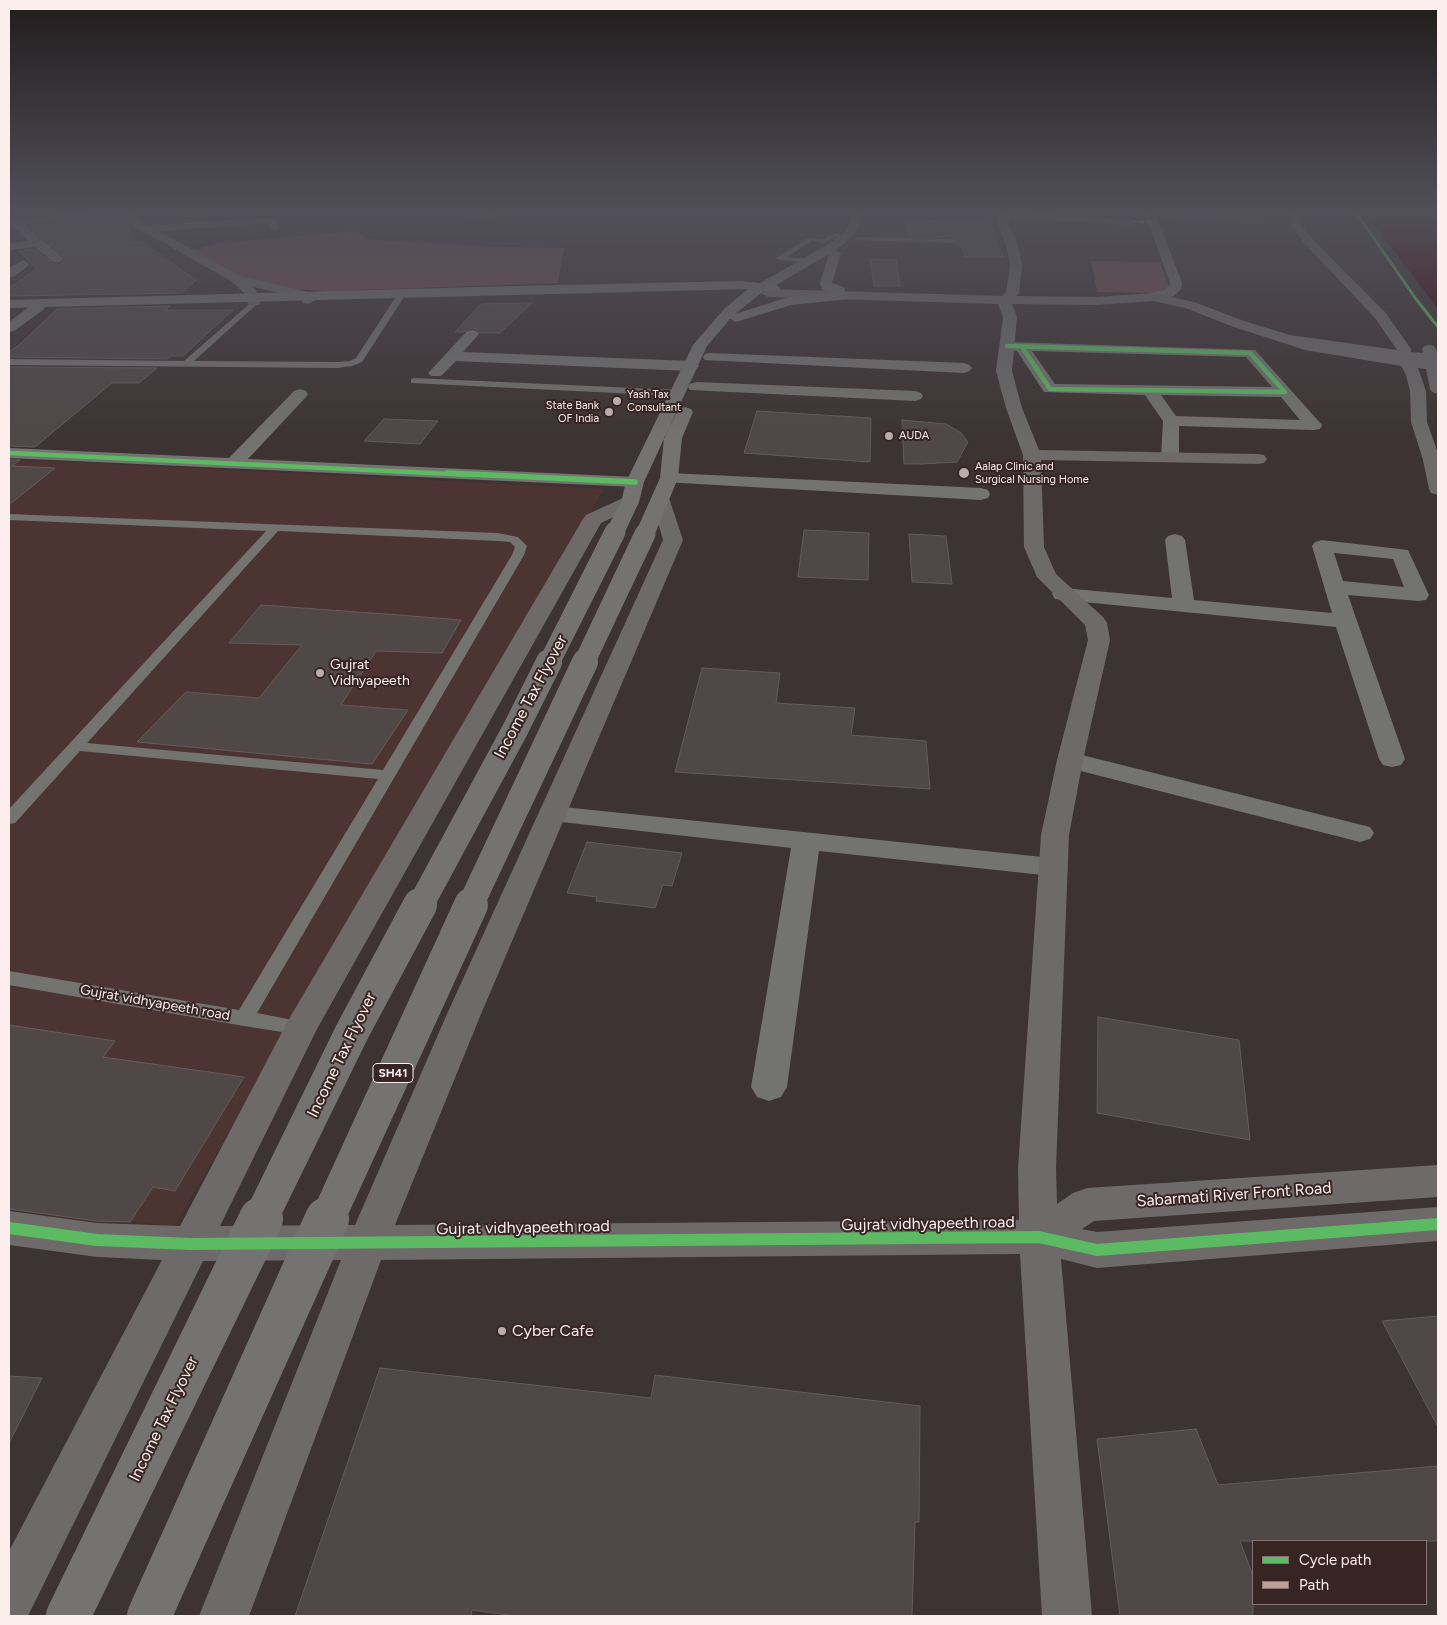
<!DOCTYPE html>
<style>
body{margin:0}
#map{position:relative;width:1447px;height:1625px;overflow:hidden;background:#3d3332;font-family:Figtree,sans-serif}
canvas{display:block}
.frame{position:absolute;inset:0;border:10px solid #fbeeed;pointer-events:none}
.legend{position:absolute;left:1252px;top:1540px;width:175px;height:65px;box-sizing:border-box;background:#372524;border:1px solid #857574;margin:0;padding:6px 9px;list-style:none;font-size:15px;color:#fbeeed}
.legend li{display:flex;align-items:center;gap:10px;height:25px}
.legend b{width:25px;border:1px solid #857574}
</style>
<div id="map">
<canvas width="1447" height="1625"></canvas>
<div class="frame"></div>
<ul class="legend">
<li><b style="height:6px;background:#5cba63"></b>Cycle path</li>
<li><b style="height:6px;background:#bda197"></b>Path</li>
</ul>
</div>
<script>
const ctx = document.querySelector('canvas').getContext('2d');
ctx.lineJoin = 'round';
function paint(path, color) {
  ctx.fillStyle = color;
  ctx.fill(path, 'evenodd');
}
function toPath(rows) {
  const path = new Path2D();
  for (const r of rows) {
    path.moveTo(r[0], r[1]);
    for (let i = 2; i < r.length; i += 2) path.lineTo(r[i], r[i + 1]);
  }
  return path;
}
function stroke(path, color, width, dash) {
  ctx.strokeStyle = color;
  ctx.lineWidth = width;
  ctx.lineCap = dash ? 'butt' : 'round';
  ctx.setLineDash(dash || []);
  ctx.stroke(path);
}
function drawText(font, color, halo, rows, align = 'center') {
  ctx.font = font + ' Figtree,sans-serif';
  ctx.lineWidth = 4;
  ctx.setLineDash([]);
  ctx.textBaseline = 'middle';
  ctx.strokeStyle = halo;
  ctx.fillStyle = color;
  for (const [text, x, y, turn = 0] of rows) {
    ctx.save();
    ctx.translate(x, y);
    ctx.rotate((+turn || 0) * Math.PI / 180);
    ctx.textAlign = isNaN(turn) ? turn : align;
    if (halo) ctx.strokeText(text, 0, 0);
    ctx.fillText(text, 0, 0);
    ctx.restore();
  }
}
paint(toPath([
 [1156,215,1261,215,1265,223,1157,219],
 [9,459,604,489,174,1227,9,1204]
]), '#4c3433');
paint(toPath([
 [356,231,366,236,363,239,497,247,564,248,558,283,326,291,294,289,242,277,193,250,220,243],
 [1091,261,1160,262,1170,289,1160,293,1097,292]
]), '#734948');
paint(toPath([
 [1367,215,1438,215,1438,309,1373,223]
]), '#42050b');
const building = toPath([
 [92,214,121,214,130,225,131,243,140,241,196,280,182,293,9,296,9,288,37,269,19,251,34,249,53,264,61,264,65,260,62,255,29,226,85,219,92,214],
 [905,220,988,221,1003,257,965,257,962,245,955,245,959,240,954,237,908,236,905,220],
 [870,259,896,260,900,286,874,286,870,259],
 [532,303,500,333,480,333,477,329,472,328,463,332,455,332,481,304,532,303],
 [170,306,165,310,233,310,183,356,171,356,167,359,9,357,9,352,20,344,57,309,170,306],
 [9,367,157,368,139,383,112,383,35,447,9,446,9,367],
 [757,411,871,418,870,462,744,453,757,411],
 [384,419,438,421,420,444,364,441,384,419],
 [902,420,946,424,961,433,968,442,957,462,922,464,904,464,902,420],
 [9,460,20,460,12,466,55,468,9,505,9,460],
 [804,530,869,533,868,580,798,577,804,530],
 [909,534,946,536,952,584,912,582,909,534],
 [261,605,399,615,461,620,442,653,376,651,341,705,408,710,372,764,137,742,186,692,259,698,302,645,229,643,261,605],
 [702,668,780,673,776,703,855,708,851,735,926,741,930,789,675,772,702,668],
 [587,842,682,853,672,886,663,885,655,908,640,906,596,901,597,897,567,893,587,842],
 [1098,1017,1239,1040,1250,1140,1097,1113,1098,1017],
 [9,1025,115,1041,103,1057,244,1077,175,1191,153,1187,130,1222,97,1221,9,1209,9,1025],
 [1438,1316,1438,1427,1382,1321,1438,1316],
 [380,1368,651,1398,655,1375,920,1406,919,1522,915,1522,912,1616,517,1616,472,1610,471,1616,295,1616,380,1368],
 [9,1376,42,1378,9,1443,9,1376],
 [1196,1429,1218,1485,1438,1466,1438,1541,1240,1541,1253,1576,1253,1616,1120,1616,1097,1439,1196,1429]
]);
paint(building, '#504747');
stroke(building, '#645b5a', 1);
paint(toPath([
 [833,233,848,237,845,239,834,237,825,243,812,241,787,257,810,259,810,263,780,260,776,258,809,238,824,239,833,233],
 [855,237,954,239,957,241,954,243,857,240,855,239,855,237],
 [397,295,404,297,362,362,352,366,338,368,9,365,9,359,184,361,254,300,257,300,257,304,194,361,338,362,350,361,356,358,397,295],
 [414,378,678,390,683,393,678,396,411,383,411,379,414,378],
 [9,514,498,533,518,537,527,546,524,555,257,1013,308,1023,311,1028,308,1033,301,1035,244,1026,9,985,9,971,239,1010,378,779,80,751,15,823,9,824,9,809,266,531,9,520,9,514],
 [278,531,498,541,510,542,515,547,512,555,383,770,87,743,278,531]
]), '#737370');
paint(toPath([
 [501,214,496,217,464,218,459,215,501,214],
 [1053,214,1131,219,1137,222,1131,225,1001,218,996,215,1053,214],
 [1145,214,1156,214,1182,283,1181,289,1174,296,1153,301,1148,300,1146,297,1148,294,1164,290,1169,287,1170,283,1145,214],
 [267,217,276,219,280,228,278,230,270,230,267,223,147,232,141,229,147,226,267,217],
 [16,220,20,221,61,256,63,259,61,262,53,262,35,247,9,250,9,244,28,241,10,223,16,220],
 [23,260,29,264,27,267,13,277,9,278,9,268,23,260],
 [38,303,45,307,43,310,14,331,9,332,9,322,33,304,38,303],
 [472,330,477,331,479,334,463,352,691,361,696,363,699,366,696,369,691,371,456,361,441,376,431,376,428,373,431,370,467,331,472,330],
 [1007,342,1255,350,1322,425,1320,429,1314,430,1179,426,1179,457,1176,461,1170,462,1164,461,1161,457,1163,421,1145,395,1044,392,1017,351,1002,349,1000,346,1002,343,1007,342],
 [1032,351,1246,357,1272,387,1055,384,1032,351],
 [1161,395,1281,397,1300,420,1176,416,1161,395],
 [710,353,964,363,969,365,972,368,969,371,964,373,705,360,703,357,705,354,710,353],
 [696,382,915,391,921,393,923,396,921,399,915,401,690,390,688,387,690,384,696,382],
 [300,389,306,391,308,394,306,397,248,459,635,477,641,478,644,482,641,486,635,487,9,458,9,448,229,458,294,391,300,389],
 [669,473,981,488,988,490,990,494,988,498,981,500,663,482,660,478,663,474,669,473],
 [1175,534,1182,536,1185,540,1194,600,1332,613,1312,546,1315,542,1322,540,1408,550,1429,595,1426,600,1418,601,1348,595,1405,759,1401,765,1392,767,1383,765,1379,759,1336,627,1063,600,1055,599,1052,594,1055,589,1063,588,1172,598,1165,540,1168,536,1175,534],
 [1334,553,1393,559,1404,587,1343,581,1334,553],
 [1070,752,1370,827,1374,833,1370,839,1360,842,1061,766,1057,760,1061,754,1070,752],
 [554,806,1052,858,1062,860,1067,867,1062,874,1052,876,819,851,787,1087,781,1097,769,1101,757,1097,751,1087,791,848,544,820,540,814,544,808,554,806]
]), '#737370');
paint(toPath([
 [56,214,90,214,85,217,9,227,9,221,56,214],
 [123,214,135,214,142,222,241,276,313,293,315,300,308,304,303,303,301,298,253,287,262,298,259,305,249,305,247,302,248,298,244,293,231,281,134,226,123,214],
 [995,214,1006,214,1018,245,1022,265,1019,293,1016,296,1096,297,1153,293,1194,302,1244,321,1290,335,1397,350,1375,318,1305,244,1290,224,1288,214,1299,214,1301,224,1313,240,1385,312,1411,349,1411,352,1423,353,1422,349,1424,346,1429,345,1434,346,1436,349,1438,357,1438,394,1432,392,1430,389,1426,369,1418,368,1426,391,1427,422,1438,453,1438,495,1431,493,1429,489,1423,460,1411,422,1410,391,1406,375,1401,366,1305,350,1234,327,1185,308,1153,301,1096,305,1012,304,1017,317,1012,371,1022,408,1039,450,1258,454,1264,455,1267,459,1264,463,1258,464,1041,460,1044,547,1056,574,1104,618,1107,623,1110,640,1083,760,1069,835,1056,1168,1057,1204,1073,1193,1087,1188,1438,1165,1438,1197,1094,1221,1082,1229,1097,1232,1438,1207,1438,1241,1097,1268,1061,1259,1092,1616,1042,1616,1020,1254,381,1260,249,1616,199,1616,341,1260,203,1261,28,1616,9,1616,9,1551,162,1260,97,1257,9,1245,9,1211,97,1223,180,1226,289,1019,583,519,586,515,623,498,630,496,637,498,639,502,637,506,601,523,317,1029,220,1226,355,1225,447,1014,663,540,652,501,654,497,661,495,668,497,670,501,683,540,481,1014,395,1225,1019,1220,1018,1168,1041,835,1057,760,1088,640,1085,625,1037,577,1024,547,1023,455,1006,408,996,371,1003,317,998,304,768,297,761,293,768,289,1002,296,1006,292,1010,265,1006,245,995,214]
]), '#6d6a69');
paint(toPath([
 [852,214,863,214,862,223,853,236,836,250,841,253,832,283,844,287,845,290,844,292,850,296,848,299,791,305,736,322,730,319,707,346,644,482,639,502,625,532,622,536,615,538,608,536,605,532,621,502,626,482,693,345,725,308,748,289,9,308,9,300,515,286,741,281,760,283,827,245,845,232,850,223,852,214],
 [829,254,820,283,822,290,835,293,789,297,735,314,764,291,779,291,780,288,776,285,829,254],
 [685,407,691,409,693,412,682,438,678,478,655,534,652,538,645,540,638,538,635,534,660,478,664,438,677,412,679,409,685,407]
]), '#747371');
stroke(toPath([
 [549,663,615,532],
 [584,663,645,534]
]), '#747371', 21);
stroke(toPath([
 [420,906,515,730,549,662],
 [470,906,585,662]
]), '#747371', 26);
stroke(toPath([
 [260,1220,352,1032,420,905],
 [327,1220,471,905]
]), '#747371', 34);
stroke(toPath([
 [68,1616,261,1219],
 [149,1616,327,1219]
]), '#747371', 44);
stroke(toPath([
 [1131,222,1152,222]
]), '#bda197', 2.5, [5.5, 2.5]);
stroke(toPath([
 [1357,214,1416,299,1438,327]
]), '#5cba63', 3);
stroke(toPath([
 [1007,346,1250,353,1285,392,1050,389,1022,347],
 [9,453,473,475]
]), '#5cba63', 4.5);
stroke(toPath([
 [447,473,635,482]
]), '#5cba63', 5.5);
stroke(toPath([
 [9,1228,97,1240,191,1244,1039,1237,1097,1250,1438,1224]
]), '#5cba63', 12);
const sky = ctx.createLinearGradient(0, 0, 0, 442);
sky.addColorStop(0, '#221c1c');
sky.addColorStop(0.48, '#51505a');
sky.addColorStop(1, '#51505a00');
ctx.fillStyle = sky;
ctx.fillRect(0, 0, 1447, 442);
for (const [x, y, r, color] of [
 [617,401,5,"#b8adac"],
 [609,412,5,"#b8adac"],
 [889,436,5,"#b8adac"],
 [964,473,6,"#b8adac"],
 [320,673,5,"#b8adac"],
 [502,1331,5,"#b8adac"]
]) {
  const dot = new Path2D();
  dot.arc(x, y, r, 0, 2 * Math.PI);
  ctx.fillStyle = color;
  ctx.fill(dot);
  stroke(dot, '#372524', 2);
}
drawText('11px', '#fbeeed', '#372524', [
 ["Yash Tax",627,395],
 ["Consultant",627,408],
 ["State Bank",599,406,"right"],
 ["OF India",599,419,"right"],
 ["AUDA",899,436],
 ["Aalap Clinic and",975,467],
 ["Surgical Nursing Home",975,480]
], 'left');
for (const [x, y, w] of [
 [393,1073,40]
]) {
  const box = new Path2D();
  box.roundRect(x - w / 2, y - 9.5, w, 19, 4);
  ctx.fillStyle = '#372524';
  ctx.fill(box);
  stroke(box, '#fbeeed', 1);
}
drawText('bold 12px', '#fbeeed', null, [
 ["SH41",393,1073]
]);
drawText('14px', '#fbeeed', '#372524', [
 ["Gujrat",330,665],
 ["Vidhyapeeth",330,681]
], 'left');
drawText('14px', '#fbeeed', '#372524', [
 ["Gujrat vidhyapeeth road",155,1003,10]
]);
drawText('16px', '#fbeeed', '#372524', [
 ["Income Tax Flyover",531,697,-62],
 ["Income Tax Flyover",342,1055,-64],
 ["Sabarmati River Front Road",1234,1195,-4],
 ["Gujrat vidhyapeeth road",928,1224,-1],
 ["Gujrat vidhyapeeth road",523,1228,-1],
 ["Income Tax Flyover",164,1419,-64]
]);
drawText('16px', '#fbeeed', '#372524', [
 ["Cyber Cafe",512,1331]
], 'left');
</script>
